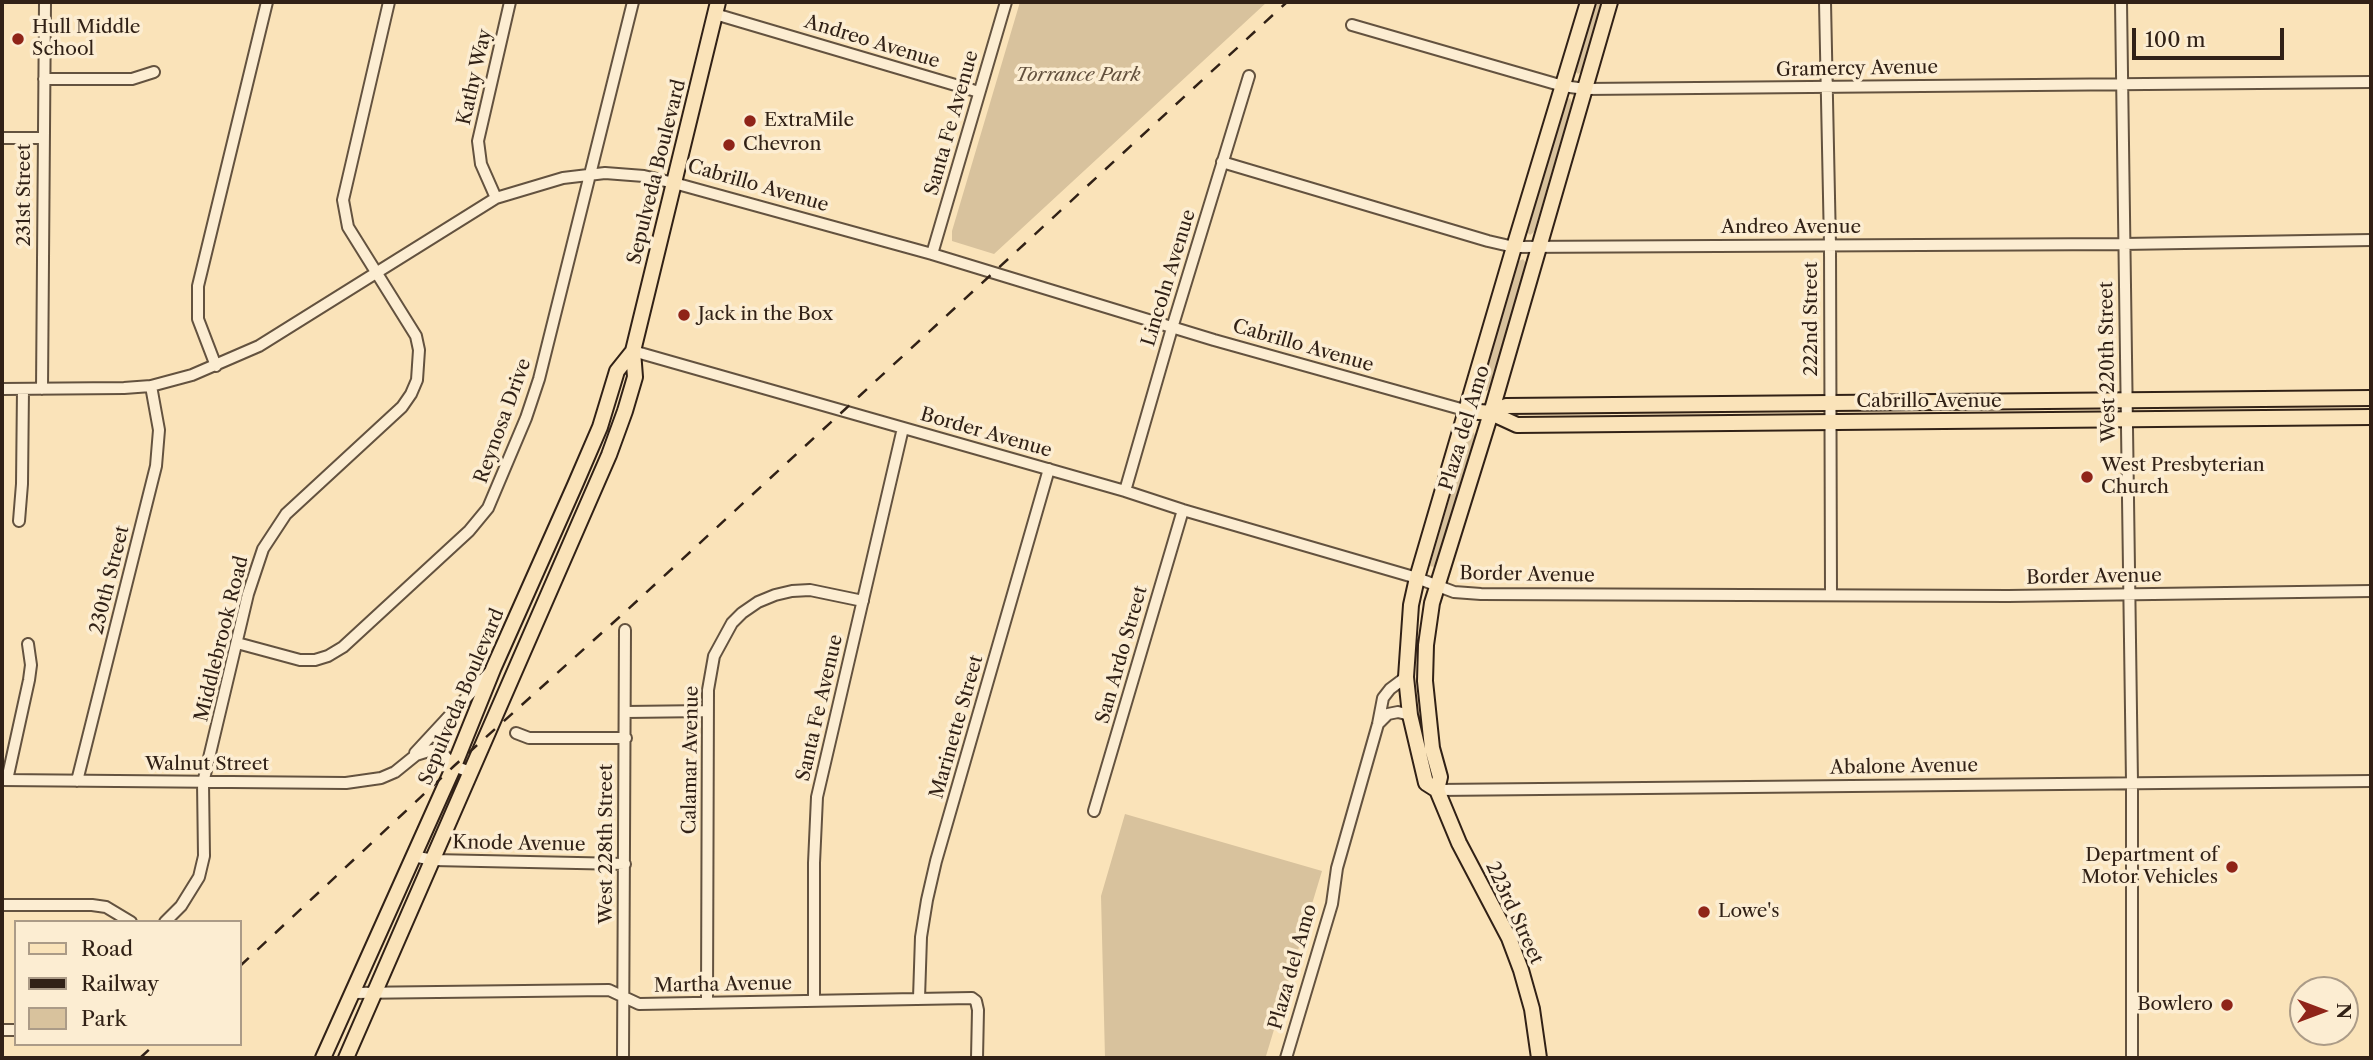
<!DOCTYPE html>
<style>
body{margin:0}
#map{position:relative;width:2373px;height:1060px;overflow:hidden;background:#fae3b9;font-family:"Libre Caslon Text",serif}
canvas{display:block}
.frame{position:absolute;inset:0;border:4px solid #312116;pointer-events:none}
.legend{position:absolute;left:14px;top:920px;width:228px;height:126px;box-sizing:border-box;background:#fcedd2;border:2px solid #ab9b87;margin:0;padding:9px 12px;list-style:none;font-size:21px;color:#312116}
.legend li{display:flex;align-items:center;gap:14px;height:35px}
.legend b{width:35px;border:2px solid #ab9b87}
.north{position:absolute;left:2289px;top:976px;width:70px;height:70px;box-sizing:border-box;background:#fcedd2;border:2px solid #ab9b87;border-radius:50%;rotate:90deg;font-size:19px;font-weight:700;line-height:28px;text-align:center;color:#312116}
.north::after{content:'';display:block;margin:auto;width:24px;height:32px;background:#8f2418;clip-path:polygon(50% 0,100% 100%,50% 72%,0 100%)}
.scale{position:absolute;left:2132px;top:28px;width:152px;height:32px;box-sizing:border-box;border:4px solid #312116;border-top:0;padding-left:9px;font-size:21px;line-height:24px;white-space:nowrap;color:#312116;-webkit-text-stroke:5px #fcedd2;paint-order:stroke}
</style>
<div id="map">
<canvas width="2373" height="1060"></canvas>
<div class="frame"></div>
<ul class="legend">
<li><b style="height:9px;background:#fae3b9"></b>Road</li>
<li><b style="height:9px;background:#312116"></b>Railway</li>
<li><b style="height:19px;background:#d8c29d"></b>Park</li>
</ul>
<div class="north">N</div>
<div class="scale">100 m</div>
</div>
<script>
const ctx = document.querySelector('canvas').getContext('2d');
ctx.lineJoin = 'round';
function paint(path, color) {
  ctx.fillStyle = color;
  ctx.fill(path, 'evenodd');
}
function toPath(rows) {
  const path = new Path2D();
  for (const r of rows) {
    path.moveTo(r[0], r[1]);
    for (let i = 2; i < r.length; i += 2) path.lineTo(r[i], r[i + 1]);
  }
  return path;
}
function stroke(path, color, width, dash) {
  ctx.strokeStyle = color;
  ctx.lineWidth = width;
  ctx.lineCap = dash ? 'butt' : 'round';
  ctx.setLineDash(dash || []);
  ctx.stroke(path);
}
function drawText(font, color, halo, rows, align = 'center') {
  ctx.font = font + ' "Libre Caslon Text",serif';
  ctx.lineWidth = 7;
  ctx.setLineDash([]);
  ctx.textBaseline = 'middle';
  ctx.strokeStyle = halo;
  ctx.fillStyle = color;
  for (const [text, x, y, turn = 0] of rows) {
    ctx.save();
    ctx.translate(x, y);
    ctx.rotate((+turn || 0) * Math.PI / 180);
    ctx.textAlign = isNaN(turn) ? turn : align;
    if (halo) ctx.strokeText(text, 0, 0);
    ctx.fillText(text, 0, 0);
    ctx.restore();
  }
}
paint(toPath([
 [1020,2,1267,2,994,254,952,241,952,231],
 [1594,2,1602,2,1581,72,1578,74,1574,70],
 [1570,98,1572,103,1534,232,1530,235,1526,231,1564,102],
 [1523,259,1526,263,1490,386,1487,391,1482,391,1481,387,1517,262],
 [1469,431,1474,433,1475,436,1438,563,1434,567,1430,566],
 [1125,814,1322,871,1266,1056,1105,1058,1101,896]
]), '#d8c29d');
const minor = toPath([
 [1825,2,1830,245,1831,594],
 [2121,2,2132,782,2132,1058],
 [715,14,979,92],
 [1352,25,1563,86,1585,89,2371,82],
 [44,79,132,79,154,72],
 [2,138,43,138],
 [1222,162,1488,241,1514,247,2123,244,2371,240],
 [496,198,481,164,478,141,510,2],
 [932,254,1006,2],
 [633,351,1125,491,1183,510,1417,578,1454,592,1481,594,2008,596,2371,591],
 [216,366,198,319,198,286,267,2],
 [2,389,124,388,151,386,192,375,259,346,496,198,563,178,605,173,644,176,674,183,932,254,1214,340,1468,411],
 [42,389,45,2],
 [1125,491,1172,328,1249,76],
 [19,521,22,484,23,389],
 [237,643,300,660,315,660,328,656,343,647,469,531,488,508,526,418,539,379,633,2],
 [626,712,707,711],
 [1378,724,1388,714,1398,712,1410,715],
 [516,733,529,738,626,738],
 [415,753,490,672],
 [2,780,346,783,381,778,395,772,416,755,432,750,441,752,454,766,470,772],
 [7,780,29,680,31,665,28,644],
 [77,781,156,466,159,430,151,386],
 [1437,790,2371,781],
 [1094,811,1183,510],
 [413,856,433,860,625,864],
 [2,905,92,905,106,907,131,922],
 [165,922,181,906,199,877,204,856,203,783,248,594,263,549,286,514,402,407,411,394,417,380,419,350,416,336,348,227,343,200,389,2],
 [352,993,609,990,639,1004,972,998,976,1001,978,1010,977,1058],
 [919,998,921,937,927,900,936,861,1049,469],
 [814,1001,814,863,817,797,903,428],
 [707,1002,708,690,714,656,732,623,742,613,758,602,775,595,792,591,810,590,863,601],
 [2,1030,16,1030],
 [623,1058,625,630],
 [1286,1058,1332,904,1337,868,1378,724,1383,698,1390,689,1406,677]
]);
const major = toPath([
 [1468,411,1491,413,1517,425,2371,417],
 [1491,413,1506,406,2371,398],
 [1437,790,1426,783,1410,715,1406,677,1411,605,1417,578,1514,247,1588,2],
 [1437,790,1440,777,1432,748,1425,681,1426,645,1432,603,1491,413,1610,2],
 [1437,790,1459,843,1509,938,1521,970,1532,1009,1539,1058],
 [323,1058,454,766,494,667,575,485,600,427,617,371,633,351],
 [346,1058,609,455,625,411,635,377,633,351,718,2]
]);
stroke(minor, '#63523f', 14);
stroke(major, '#312116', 18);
stroke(minor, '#fcedd2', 10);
stroke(major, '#fae3b9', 14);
stroke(toPath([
 [240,966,454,766,625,612,1287,2],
 [140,1058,155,1044]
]), '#312116', 2.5, [12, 12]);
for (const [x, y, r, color] of [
 [18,39,7,"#8f2418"],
 [750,121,7,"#8f2418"],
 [729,145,7,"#8f2418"],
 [684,315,7,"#8f2418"],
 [2087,477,7,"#8f2418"],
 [2232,867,7,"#8f2418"],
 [1704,912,7,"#8f2418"],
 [2227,1005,7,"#8f2418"]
]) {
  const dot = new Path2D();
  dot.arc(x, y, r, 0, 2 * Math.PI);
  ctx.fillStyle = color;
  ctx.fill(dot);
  stroke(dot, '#fcedd2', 2.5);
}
drawText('19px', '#312116', '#fcedd2', [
 ["Hull Middle",32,28],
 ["School",32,50],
 ["ExtraMile",764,121],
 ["Chevron",743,145],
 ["Jack in the Box",698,315],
 ["West Presbyterian",2101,466],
 ["Church",2101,488],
 ["Department of",2218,856,"right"],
 ["Motor Vehicles",2218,878,"right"],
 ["Lowe's",1718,912],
 ["Bowlero",2213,1005,"right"]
], 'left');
drawText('19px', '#312116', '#fcedd2', [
 ["Andreo Avenue",872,42,17],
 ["Gramercy Avenue",1857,69,-1],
 ["Kathy Way",475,77,-77],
 ["Santa Fe Avenue",952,123,-74],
 ["Sepulveda Boulevard",657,172,-76],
 ["Cabrillo Avenue",758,186,16],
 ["231st Street",25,195,-90],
 ["Andreo Avenue",1791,228],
 ["Lincoln Avenue",1169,278,-73],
 ["222nd Street",1812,319,-90],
 ["Cabrillo Avenue",1303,346,16],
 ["West 220th Street",2108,362,-91],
 ["Cabrillo Avenue",1929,402],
 ["Reynosa Drive",503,421,-70],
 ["Plaza del Amo",1465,428,-73],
 ["Border Avenue",986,433,16],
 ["Border Avenue",1527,575,1],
 ["Border Avenue",2094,577,-1],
 ["230th Street",110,580,-76],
 ["Middlebrook Road",222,639,-76],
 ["San Ardo Street",1122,655,-74],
 ["Sepulveda Boulevard",462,697,-67],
 ["Santa Fe Avenue",820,708,-77],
 ["Marinette Street",957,727,-74],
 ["Calamar Avenue",691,760,-89],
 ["Walnut Street",207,765],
 ["Abalone Avenue",1904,767,-1],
 ["Knode Avenue",519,844,1],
 ["West 228th Street",607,844,-90],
 ["223rd Street",1514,913,65],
 ["Plaza del Amo",1293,967,-74],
 ["Martha Avenue",723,985,-1]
]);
drawText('italic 19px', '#63513e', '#fcedd2', [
 ["Torrance Park",1078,76]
]);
</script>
